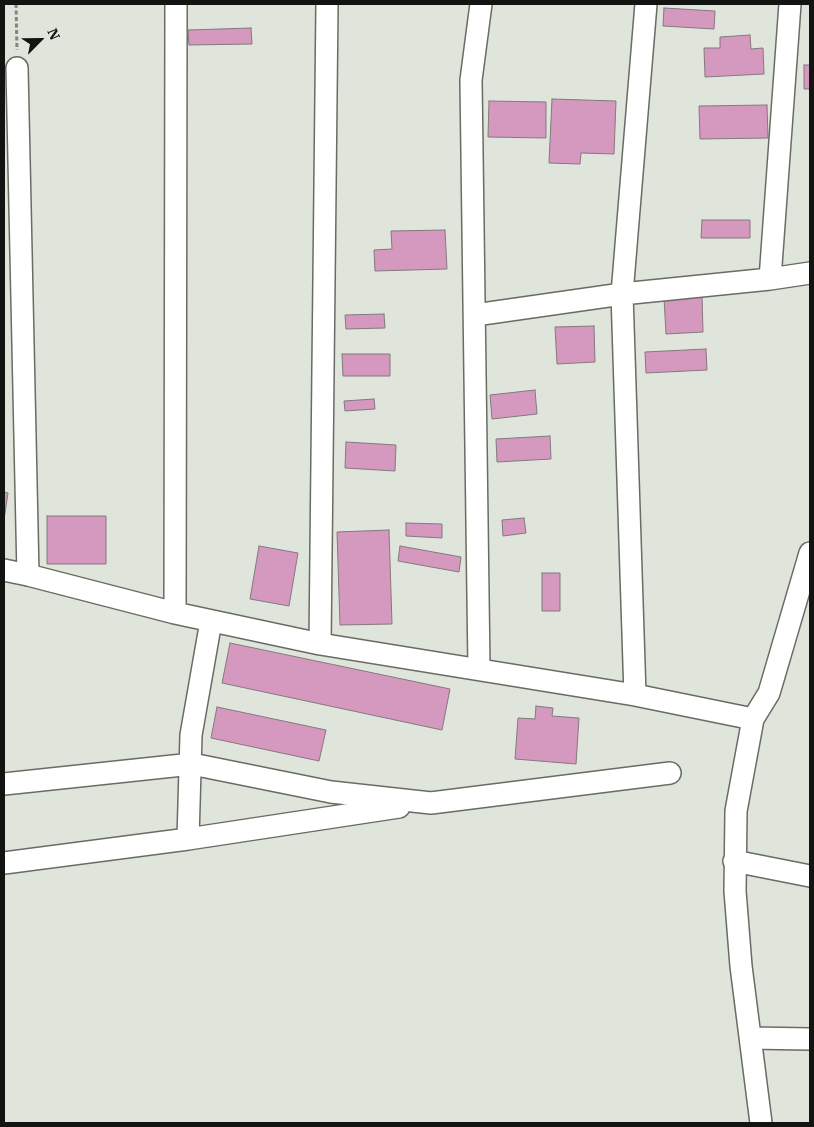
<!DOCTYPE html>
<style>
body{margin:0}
#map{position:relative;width:814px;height:1127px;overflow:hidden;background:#e0e5db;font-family:"IBM Plex Serif",serif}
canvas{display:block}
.frame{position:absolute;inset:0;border:5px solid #121411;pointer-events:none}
.north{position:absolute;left:15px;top:15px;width:50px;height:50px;-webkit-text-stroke:4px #e0e5db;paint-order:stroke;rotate:67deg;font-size:14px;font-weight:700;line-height:20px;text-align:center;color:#121411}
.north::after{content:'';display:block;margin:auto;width:18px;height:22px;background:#121411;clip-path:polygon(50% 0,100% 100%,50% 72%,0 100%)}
</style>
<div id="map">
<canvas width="814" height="1127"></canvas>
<div class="frame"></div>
<div class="north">N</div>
</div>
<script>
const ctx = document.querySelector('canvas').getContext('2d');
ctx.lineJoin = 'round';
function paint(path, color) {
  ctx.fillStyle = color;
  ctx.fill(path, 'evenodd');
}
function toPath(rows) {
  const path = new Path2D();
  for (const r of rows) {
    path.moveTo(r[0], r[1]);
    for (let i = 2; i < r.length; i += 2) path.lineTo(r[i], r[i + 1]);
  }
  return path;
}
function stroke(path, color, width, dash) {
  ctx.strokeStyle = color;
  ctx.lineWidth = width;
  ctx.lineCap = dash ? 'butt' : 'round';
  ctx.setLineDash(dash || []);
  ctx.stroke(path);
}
const building = toPath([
 [664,8,715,11,714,29,663,26,664,8],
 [251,28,252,44,189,45,188,30,251,28],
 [750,35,751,49,763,48,764,74,705,77,704,48,720,48,720,37,750,35],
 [804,65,810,65,810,89,804,89,804,65],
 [552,99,616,101,614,154,581,153,580,164,549,163,552,99],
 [489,101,546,102,546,138,488,137,489,101],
 [767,105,768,138,700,139,699,106,767,105],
 [702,220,750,220,750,238,701,238,702,220],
 [445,230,447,269,375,271,374,250,392,249,391,231,445,230],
 [702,296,703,332,666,334,664,298,702,296],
 [384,314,385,328,346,329,345,315,384,314],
 [594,326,595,362,557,364,555,327,594,326],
 [706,349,707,370,646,373,645,352,706,349],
 [342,354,390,354,390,376,343,376,342,354],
 [535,390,537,414,492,419,490,395,535,390],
 [374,399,375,409,345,411,344,401,374,399],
 [550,436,551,459,497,462,496,439,550,436],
 [346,442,396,445,395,471,345,468,346,442],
 [4,492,8,493,4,520,4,492],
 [47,516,106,516,106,564,47,564,47,516],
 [524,518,526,533,503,536,502,520,524,518],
 [406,523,442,524,442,538,406,536,406,523],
 [389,530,392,624,340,625,337,532,389,530],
 [259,546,298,553,289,606,250,599,259,546],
 [400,546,461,557,459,572,398,561,400,546],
 [542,573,560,573,560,611,542,611,542,573],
 [230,643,450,689,442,730,222,683,230,643],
 [536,706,553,708,552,716,579,718,576,764,515,759,518,718,535,719,536,706],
 [217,707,326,730,319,761,211,738,217,707]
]);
paint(building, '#d598bf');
stroke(building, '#82797e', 1);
const minor = toPath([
 [17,68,28,575],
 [770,279,790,4],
 [475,315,622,294,770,279,810,273],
 [4,570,28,575,175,613,320,644,635,695,753,719],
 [175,613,176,4],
 [211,621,191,735,188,839,399,807],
 [320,644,327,4],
 [479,669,471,80,481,4],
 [635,695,622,294,646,4],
 [4,784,192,764,331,792,431,803,670,773],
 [734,861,810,876],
 [4,863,188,839],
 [750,1038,810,1039],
 [761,1123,741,966,735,891,736,811,753,719,769,693,810,553]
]);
stroke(minor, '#686c63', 24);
stroke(toPath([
 [16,4,17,50]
]), '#82867f', 3, [4, 2.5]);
stroke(minor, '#fff', 21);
</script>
